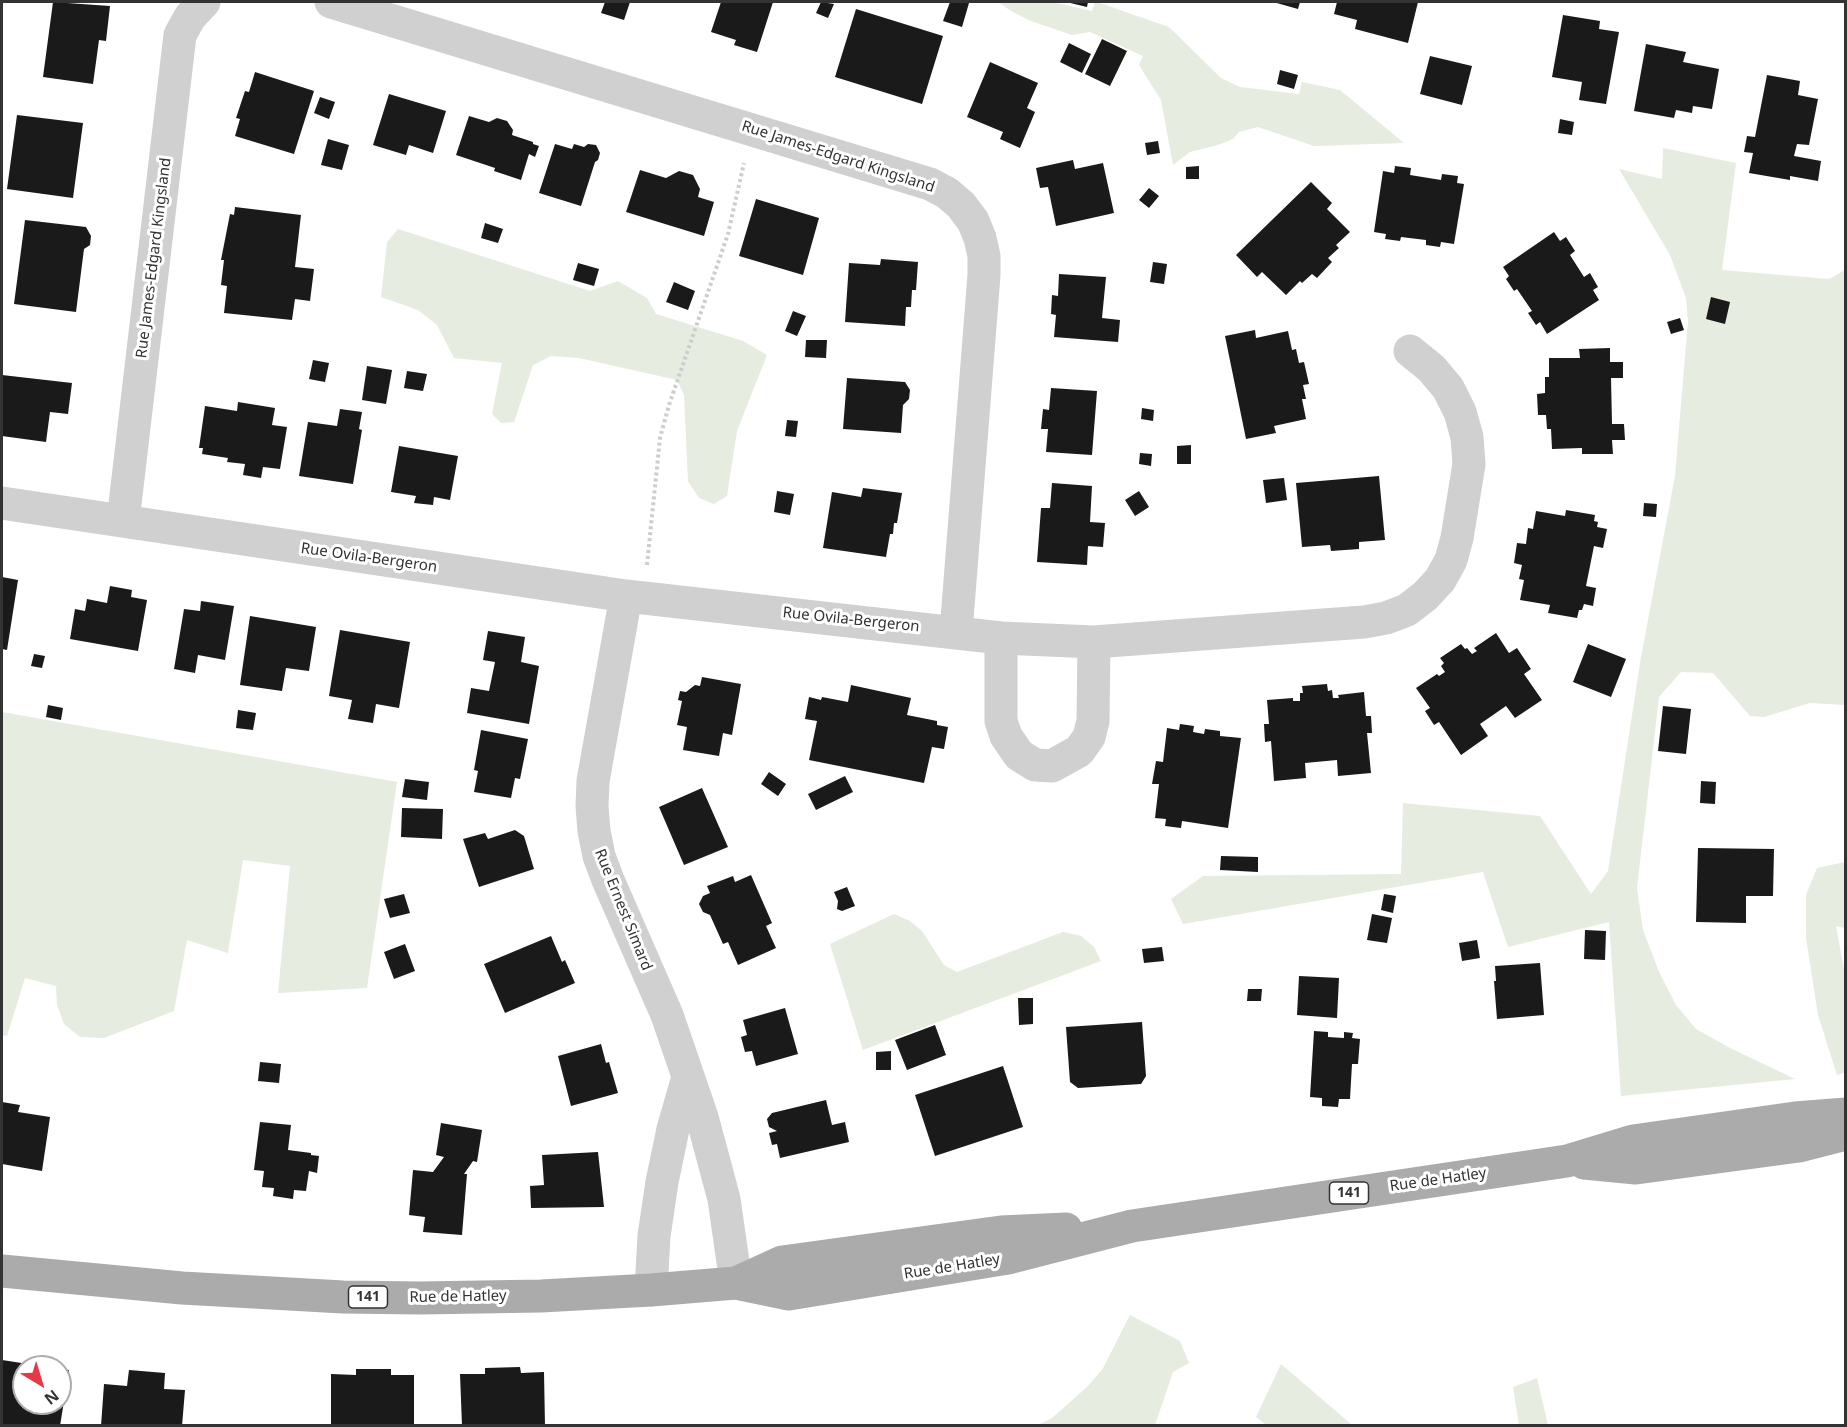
<!DOCTYPE html>
<style>
body{margin:0}
#map{position:relative;width:1847px;height:1427px;overflow:hidden;background:#fff;font-family:"Noto Sans",sans-serif}
canvas{display:block}
.frame{position:absolute;inset:0;border:3px solid #333;pointer-events:none}
.north{position:absolute;left:12px;top:1355px;width:60px;height:60px;box-sizing:border-box;background:#fff;border:2px solid #adadad;border-radius:50%;rotate:142deg;font-size:16px;font-weight:700;line-height:24px;text-align:center;color:#333}
.north::after{content:'';display:block;margin:auto;width:21px;height:27px;background:#e63946;clip-path:polygon(50% 0,100% 100%,50% 72%,0 100%)}
</style>
<div id="map">
<canvas width="1847" height="1427"></canvas>
<div class="frame"></div>
<div class="north">N</div>
</div>
<script>
const ctx = document.querySelector('canvas').getContext('2d');
ctx.lineJoin = 'round';
function paint(path, color) {
  ctx.fillStyle = color;
  ctx.fill(path, 'evenodd');
}
function toPath(rows) {
  const path = new Path2D();
  for (const r of rows) {
    path.moveTo(r[0], r[1]);
    for (let i = 2; i < r.length; i += 2) path.lineTo(r[i], r[i + 1]);
  }
  return path;
}
function stroke(path, color, width, dash) {
  ctx.strokeStyle = color;
  ctx.lineWidth = width;
  ctx.lineCap = dash ? 'butt' : 'round';
  ctx.setLineDash(dash || []);
  ctx.stroke(path);
}
function drawText(font, color, halo, rows, align = 'center') {
  ctx.font = font + ' "Noto Sans",sans-serif';
  ctx.lineWidth = 6;
  ctx.setLineDash([]);
  ctx.textBaseline = 'middle';
  ctx.strokeStyle = halo;
  ctx.fillStyle = color;
  for (const [text, x, y, turn = 0] of rows) {
    ctx.save();
    ctx.translate(x, y);
    ctx.rotate((+turn || 0) * Math.PI / 180);
    ctx.textAlign = isNaN(turn) ? turn : align;
    if (halo) ctx.strokeText(text, 0, 0);
    ctx.fillText(text, 0, 0);
    ctx.restore();
  }
}
paint(toPath([
 [998,2,1052,2,1092,11,1095,2,1097,2,1169,27,1221,78,1240,87,1299,94,1302,82,1340,90,1404,143,1314,146,1258,127,1239,132,1233,139,1218,145,1190,152,1173,165,1161,100,1139,65,1143,56,1090,32,1072,35,1031,21,1011,11],
 [1663,148,1736,163,1722,270,1829,279,1845,270,1845,705,1810,703,1764,717,1750,716,1713,673,1681,672,1659,697,1637,888,1643,930,1659,972,1676,1005,1696,1029,1732,1049,1795,1079,1621,1096,1609,922,1508,947,1483,872,1183,924,1171,899,1203,876,1401,874,1403,803,1540,816,1591,894,1608,871,1641,657,1675,476,1688,321,1686,298,1670,255,1619,169,1662,179],
 [398,229,590,291,618,281,647,298,656,314,743,341,767,355,737,431,727,496,714,504,699,498,688,481,684,395,677,380,579,358,551,356,533,365,514,422,501,423,492,414,502,363,454,358,437,325,418,310,381,297,387,242],
 [2,712,397,782,367,988,278,993,290,866,243,860,228,953,187,940,174,1011,104,1038,80,1037,64,1024,57,1005,56,986,25,978,7,1036,2,1035],
 [1845,862,1845,928,1836,926,1845,975,1846,1072,1837,1075,1818,1015,1806,938,1806,895,1817,868],
 [894,914,910,921,922,931,944,965,957,972,1063,932,1081,936,1094,947,1101,961,863,1050,830,944],
 [1130,1315,1180,1341,1189,1363,1173,1372,1155,1425,1038,1425,1052,1418,1087,1387,1102,1370],
 [1281,1364,1352,1425,1266,1425,1256,1417],
 [1537,1378,1548,1425,1519,1425,1513,1387]
]), '#e6ecdf');
paint(toPath([
 [53,2,110,6,106,41,99,40,93,84,43,77],
 [605,2,630,2,624,20,601,13],
 [721,2,773,2,757,52,734,45,736,40,711,32],
 [821,2,834,4,828,18,816,13],
 [950,2,969,3,962,27,943,21],
 [1066,2,1088,2,1087,7],
 [1273,2,1300,2,1298,9],
 [1337,2,1418,2,1408,43,1355,29,1357,20,1334,14],
 [856,9,943,36,922,104,835,77],
 [1563,15,1600,21,1599,29,1619,32,1606,104,1579,100,1582,82,1552,77],
 [1102,39,1127,51,1110,86,1085,74],
 [1069,43,1091,54,1082,73,1060,62],
 [1646,44,1686,52,1683,62,1719,69,1712,109,1693,106,1692,113,1676,110,1674,118,1634,111],
 [1430,56,1472,66,1462,105,1420,94],
 [990,62,1038,83,1027,108,1035,112,1020,148,1000,139,1003,132,967,117],
 [1280,70,1298,75,1294,89,1277,84],
 [255,72,314,91,294,154,235,136,240,119,236,118,245,91,249,92],
 [1767,75,1800,81,1798,95,1818,99,1809,145,1797,144,1794,156,1821,161,1818,181,1790,176,1790,180,1749,173,1753,153,1744,152,1747,136,1755,137],
 [389,94,446,111,433,153,409,145,406,155,373,145],
 [320,97,335,102,329,119,314,113],
 [17,115,83,123,73,198,7,189],
 [469,116,489,122,497,118,507,121,513,130,512,135,533,142,533,144,539,146,535,157,529,154,521,180,494,171,495,168,456,155],
 [1560,119,1574,122,1572,135,1558,133],
 [328,139,349,145,342,170,321,165],
 [1158,141,1160,153,1147,155,1145,143],
 [555,144,572,149,574,144,584,147,588,144,596,145,600,153,598,160,595,162,581,206,539,193],
 [1073,160,1075,169,1103,163,1114,213,1056,226,1048,187,1040,188,1036,168],
 [1199,166,1199,179,1186,179,1186,167],
 [1395,166,1411,168,1410,175,1441,180,1442,174,1458,176,1457,183,1464,184,1454,244,1441,242,1440,247,1426,245,1426,240,1401,237,1400,241,1385,239,1386,234,1374,232,1383,171,1394,173],
 [640,170,666,178,679,171,693,175,700,189,698,197,714,202,704,236,626,212],
 [1311,182,1332,203,1327,209,1350,232,1336,245,1339,248,1328,258,1332,262,1317,278,1312,274,1302,283,1300,281,1286,295,1262,272,1257,277,1236,255],
 [1149,188,1159,196,1149,208,1139,200],
 [756,199,819,218,803,275,739,256],
 [235,207,301,215,295,267,314,269,310,301,295,299,292,320,224,313,227,286,221,285,224,260,221,260,230,214,234,215],
 [25,220,86,227,91,236,90,245,84,249,76,312,14,304],
 [485,223,503,229,498,243,481,238],
 [1554,232,1560,241,1566,237,1575,251,1570,255,1584,277,1590,273,1598,287,1593,290,1599,300,1547,334,1540,322,1536,325,1528,313,1532,311,1517,289,1514,291,1506,279,1509,276,1503,267],
 [881,259,918,262,916,290,912,290,911,307,906,307,905,326,845,322,849,263,880,265],
 [1153,262,1167,264,1164,284,1150,282],
 [578,263,599,269,594,286,573,280],
 [1059,274,1106,277,1102,318,1120,320,1118,342,1054,337,1056,315,1051,314,1052,295,1058,296],
 [674,282,695,291,688,310,666,302],
 [1711,297,1730,302,1725,324,1706,319],
 [793,311,806,316,797,336,785,331],
 [1680,318,1684,330,1671,334,1667,322],
 [1255,330,1256,338,1288,331,1292,350,1296,349,1299,363,1304,362,1309,384,1303,385,1306,399,1302,399,1306,419,1274,426,1276,433,1246,439,1225,336],
 [806,340,827,340,826,358,805,357],
 [1610,348,1610,362,1623,362,1623,378,1611,378,1612,424,1624,424,1625,440,1612,440,1613,454,1582,454,1582,448,1552,449,1551,429,1547,429,1546,415,1538,415,1537,394,1545,393,1545,377,1549,377,1549,358,1580,358,1579,349],
 [313,360,329,363,325,382,309,379],
 [367,366,392,370,386,404,362,400],
 [407,371,427,374,423,391,404,388],
 [2,375,72,383,68,414,50,412,46,442,2,436],
 [847,378,905,382,910,390,909,399,903,405,901,433,843,429],
 [1051,388,1097,391,1092,455,1046,452,1048,429,1041,429,1043,409,1049,410],
 [238,402,275,408,272,425,287,427,280,469,263,467,261,478,243,475,245,464,227,462,228,458,202,454,203,448,199,448,205,406,237,411],
 [1142,408,1154,410,1153,421,1141,419],
 [340,409,362,412,359,429,362,430,353,484,299,476,308,422,337,426],
 [787,420,798,421,796,437,785,436],
 [1191,445,1191,464,1177,464,1177,446],
 [399,446,458,456,450,500,434,497,433,505,414,503,416,496,391,492],
 [1140,453,1152,454,1151,466,1139,464],
 [1379,476,1385,540,1359,542,1359,549,1331,551,1330,545,1302,547,1296,483],
 [1284,478,1287,500,1266,503,1263,480],
 [1052,483,1092,486,1090,522,1105,523,1103,547,1088,546,1087,565,1037,562,1041,508,1050,508],
 [863,488,902,493,897,523,894,523,893,534,890,534,886,557,823,548,832,492,861,497],
 [777,491,794,494,790,515,774,512],
 [1139,491,1149,507,1135,516,1125,500],
 [1644,503,1657,504,1656,517,1643,516],
 [1566,510,1595,515,1594,521,1598,522,1597,527,1607,529,1603,548,1594,546,1586,586,1596,588,1593,606,1584,604,1582,610,1579,610,1577,618,1548,613,1550,605,1520,600,1524,580,1519,579,1522,565,1514,563,1517,543,1526,544,1528,528,1533,529,1536,511,1565,516],
 [2,577,18,580,7,650,2,649],
 [110,586,132,590,131,597,147,600,138,651,70,639,75,609,85,611,87,599,107,603],
 [201,601,234,606,225,660,198,655,195,673,174,669,184,609,200,611],
 [250,616,316,627,309,671,286,668,282,691,240,685],
 [340,630,410,642,399,708,376,704,373,723,348,719,352,700,329,696],
 [488,631,525,637,521,662,539,666,529,724,467,713,471,688,489,691,495,662,483,660],
 [1496,633,1509,653,1517,648,1531,669,1524,674,1542,700,1515,718,1506,706,1480,724,1488,736,1461,755,1439,722,1434,725,1425,711,1430,708,1416,688,1437,674,1439,676,1445,672,1441,666,1444,663,1440,658,1461,644,1465,649,1467,648,1472,654,1477,651,1474,648],
 [1588,644,1626,659,1611,697,1573,682],
 [34,654,45,656,42,668,31,666],
 [702,677,741,684,732,735,723,733,719,756,683,750,687,727,677,725,682,701,678,700,680,691,686,692,695,685,700,686],
 [1327,684,1328,691,1332,690,1333,698,1339,698,1338,695,1364,692,1366,716,1371,716,1372,733,1367,733,1371,773,1338,776,1337,760,1305,763,1306,778,1274,781,1271,741,1265,742,1264,724,1269,724,1267,700,1293,698,1293,701,1300,701,1300,693,1303,693,1302,686],
 [851,685,911,698,907,715,937,721,937,725,948,727,944,749,932,747,924,783,809,760,817,721,805,719,809,697,821,700,822,697,848,702],
 [48,705,63,708,61,720,46,717],
 [1663,706,1691,709,1686,754,1658,751],
 [238,710,256,713,253,730,236,728],
 [1180,724,1194,726,1193,732,1204,734,1205,729,1220,731,1220,736,1241,738,1228,828,1182,821,1181,828,1165,826,1166,819,1155,818,1159,784,1152,784,1156,761,1163,762,1167,728,1179,730],
 [481,730,528,739,520,779,515,778,511,798,474,792,478,771,474,770],
 [769,772,786,784,778,796,761,784],
 [845,776,853,792,816,810,808,794],
 [405,779,429,782,427,800,402,797],
 [1701,781,1716,782,1715,804,1700,803],
 [702,788,728,847,684,865,659,807],
 [402,808,443,809,442,839,401,837],
 [515,830,524,836,534,869,479,887,463,839,485,833,488,839],
 [1698,848,1774,849,1773,896,1746,896,1746,923,1696,922],
 [1221,856,1258,857,1258,872,1220,870],
 [751,875,772,923,766,926,776,948,738,965,728,942,723,944,710,915,703,912,699,904,703,896,710,893,707,886,733,876,735,882],
 [847,887,855,906,842,911,837,909,838,901,834,892],
 [404,894,410,913,390,918,384,899],
 [1384,894,1396,896,1393,913,1381,910],
 [1372,914,1392,918,1387,943,1367,940],
 [1585,930,1606,931,1605,960,1584,959],
 [551,936,562,962,565,960,575,983,505,1013,484,964],
 [1477,940,1480,958,1462,961,1459,943],
 [405,944,415,971,394,979,384,952],
 [1162,947,1164,961,1144,963,1142,949],
 [1540,963,1544,1015,1497,1019,1494,981,1496,981,1495,966],
 [1299,976,1339,978,1337,1018,1297,1015],
 [1248,989,1262,989,1261,1001,1247,1001],
 [1018,998,1033,998,1033,1024,1019,1025],
 [785,1008,798,1054,756,1066,752,1051,745,1052,741,1037,747,1035,743,1020],
 [1142,1022,1146,1076,1141,1084,1078,1088,1070,1082,1066,1027],
 [935,1025,946,1055,907,1070,895,1040],
 [1314,1031,1328,1032,1328,1037,1344,1038,1344,1032,1353,1033,1352,1038,1360,1039,1358,1064,1352,1064,1350,1099,1339,1099,1338,1107,1322,1106,1322,1098,1310,1097],
 [601,1044,606,1063,609,1062,618,1093,571,1106,558,1056],
 [891,1051,891,1070,876,1070,876,1052],
 [260,1062,281,1064,279,1083,258,1081],
 [1003,1066,1023,1127,935,1156,915,1095],
 [826,1100,832,1125,845,1122,849,1142,780,1158,777,1144,772,1145,769,1133,777,1131,769,1127,767,1119,772,1113],
 [2,1102,20,1105,18,1112,50,1117,42,1171,2,1164],
 [260,1122,291,1125,288,1150,311,1153,311,1155,319,1156,317,1173,309,1171,306,1191,294,1190,293,1199,273,1196,274,1188,262,1187,264,1171,254,1170],
 [441,1123,482,1130,477,1162,473,1161,464,1174,467,1174,462,1235,423,1232,425,1217,409,1215,413,1170,433,1172,444,1157,436,1155],
 [598,1152,604,1207,531,1208,530,1186,544,1185,542,1155],
 [2,1360,41,1366,24,1367,24,1403,60,1403,60,1369,69,1370,60,1426,2,1426],
 [520,1367,521,1373,544,1372,545,1426,462,1426,460,1374,485,1374,485,1368],
 [356,1369,391,1369,391,1375,414,1375,414,1426,331,1426,331,1374,356,1375],
 [129,1370,165,1373,164,1389,185,1390,182,1426,101,1426,104,1384,127,1386]
]), '#1a1a1a');
stroke(toPath([
 [647,565,660,438,669,405,728,234,744,163]
]), '#cdcdcd', 4, [3, 3]);
stroke(toPath([
 [331,2,930,184,947,193,961,205,973,221,980,238,984,256,984,275,956,632],
 [2,503,626,596,1001,638,1094,642,1364,622,1386,618,1407,610,1425,596,1440,580,1451,560,1457,538,1469,464,1467,437,1460,412,1448,388,1431,368,1410,351],
 [123,521,180,35,190,17,204,2],
 [626,596,593,781,592,806,594,831,599,856,608,880,667,1015,702,1117,724,1199,736,1283],
 [1001,638,1001,721,1006,736,1019,755,1035,765,1052,766,1079,751,1089,737,1093,721,1094,642],
 [651,1290,654,1236,662,1182,673,1129,688,1077]
]), '#d0d0d0', 33);
stroke(toPath([
 [1584,1163,1636,1168,1799,1146,1846,1134],
 [2,1271,182,1288,343,1297,420,1298,541,1296,651,1290,736,1283,789,1294,1008,1258,1132,1226,1567,1161,1633,1141,1795,1118,1846,1114],
 [736,1283,782,1262,1001,1232,1066,1229]
]), '#ababab', 33);
for (const [x, y, w] of [
 [1349,1193,39],
 [368,1297,39]
]) {
  const box = new Path2D();
  box.roundRect(x - w / 2, y - 11, w, 22, 4.5);
  ctx.fillStyle = '#fff';
  ctx.fill(box);
  stroke(box, '#333', 1.5);
}
drawText('bold 14px', '#333', null, [
 ["141",1349,1193],
 ["141",368,1297]
]);
drawText('15px', '#333', '#fff', [
 ["Rue James-Edgard Kingsland",838,157,18],
 ["Rue James-Edgard Kingsland",154,258,-83],
 ["Rue Ovila-Bergeron",369,558,8],
 ["Rue Ovila-Bergeron",851,620,6],
 ["Rue Ernest Simard",623,910,68],
 ["Rue de Hatley",1438,1180,-8],
 ["Rue de Hatley",952,1267,-9],
 ["Rue de Hatley",458,1297,-1]
]);
</script>
